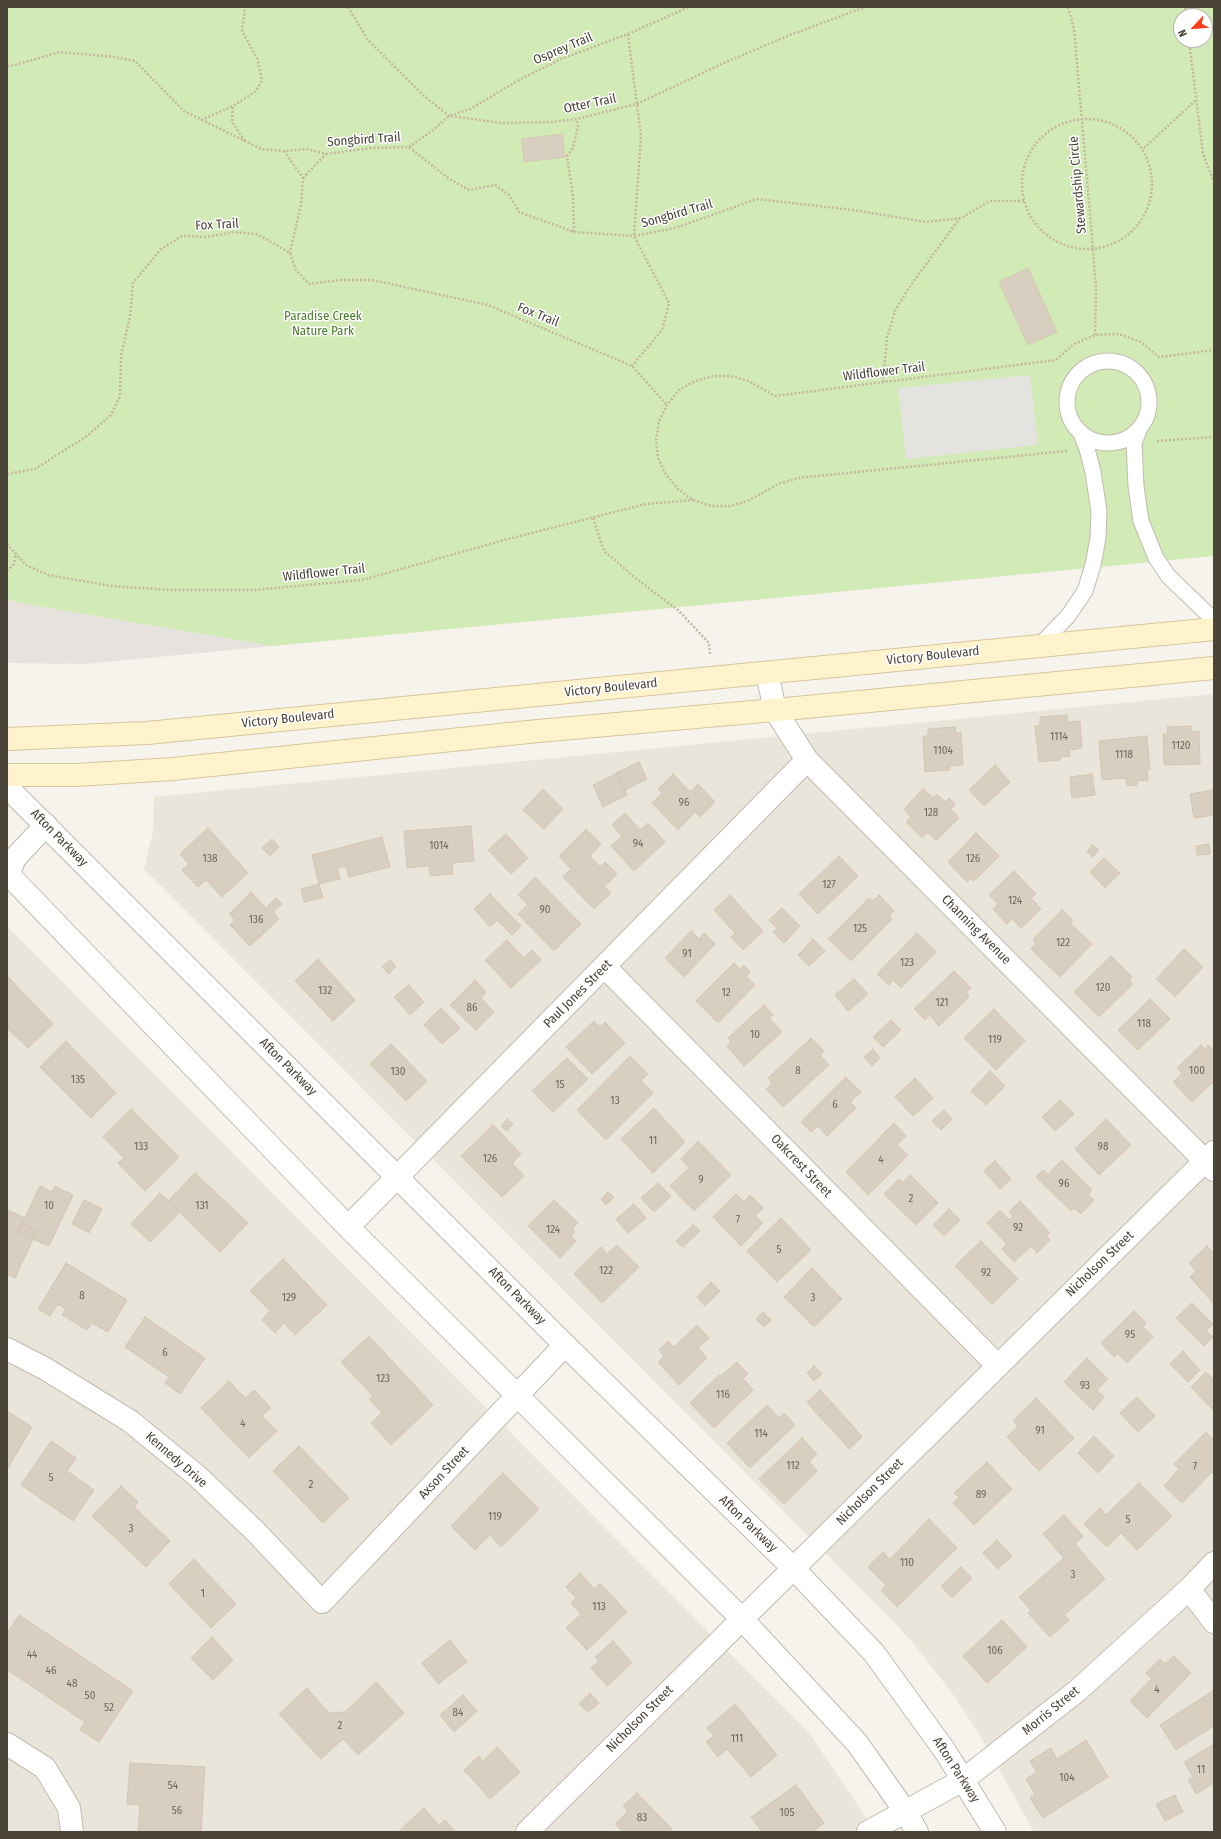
<!DOCTYPE html>
<style>
body{margin:0}
#map{position:relative;width:1221px;height:1839px;overflow:hidden;background:#f6f3ec;font-family:"Fira Sans Condensed",sans-serif}
canvas{display:block}
.frame{position:absolute;inset:0;border:8px solid #4b4439;pointer-events:none}
.north{position:absolute;left:1173px;top:8px;width:40px;height:40px;box-sizing:border-box;background:#fff;border:1px solid #b7b4b0;border-radius:50%;rotate:244deg;font-size:11px;font-weight:700;line-height:16px;text-align:center;color:#4b4439}
.north::after{content:'';display:block;margin:auto;width:14px;height:18px;background:#fc3f1d;clip-path:polygon(50% 0,100% 100%,50% 72%,0 100%)}
</style>
<div id="map">
<canvas width="1221" height="1839"></canvas>
<div class="frame"></div>
<div class="north">N</div>
</div>
<script>
const ctx = document.querySelector('canvas').getContext('2d');
ctx.lineJoin = 'round';
function paint(path, color) {
  ctx.fillStyle = color;
  ctx.fill(path, 'evenodd');
}
function toPath(rows) {
  const path = new Path2D();
  for (const r of rows) {
    if (r.length === 3) {
      path.moveTo(r[0] + r[2], r[1]);
      path.arc(r[0], r[1], r[2], 0, 2 * Math.PI);
      continue;
    }
    path.moveTo(r[0], r[1]);
    for (let i = 2; i < r.length; i += 2) path.lineTo(r[i], r[i + 1]);
  }
  return path;
}
function stroke(path, color, width, dash) {
  ctx.strokeStyle = color;
  ctx.lineWidth = width;
  ctx.lineCap = dash ? 'butt' : 'round';
  ctx.setLineDash(dash || []);
  ctx.stroke(path);
}
function drawText(font, color, halo, rows, align = 'center') {
  ctx.font = font + ' "Fira Sans Condensed",sans-serif';
  ctx.lineWidth = 3;
  ctx.setLineDash([]);
  ctx.textBaseline = 'middle';
  ctx.strokeStyle = halo;
  ctx.fillStyle = color;
  for (const [text, x, y, turn = 0] of rows) {
    ctx.save();
    ctx.translate(x, y);
    ctx.rotate((+turn || 0) * Math.PI / 180);
    ctx.textAlign = isNaN(turn) ? turn : align;
    if (halo) ctx.strokeText(text, 0, 0);
    ctx.fillText(text, 0, 0);
    ctx.restore();
  }
}
paint(toPath([
 [1214,694,1214,1832,1034,1832,981,1737,952,1693,917,1648,895,1623,144,869,153,831,154,797],
 [7,926,809,1733,876,1832,7,1832]
]), '#eae5da');
paint(toPath([
 [7,598,19,603,273,646,85,664,7,663]
]), '#e6e2dd');
paint(toPath([
 [7,7,1214,7,1214,556,273,646,19,603,7,598],
 [1181,16,1205,16,1205,40,1181,40]
]), '#d2eab5');
paint(toPath([
 [1030,375,1038,445,906,459,898,388]
]), '#e5e3e0');
const building = toPath([
 [562,134,565,157,524,162,522,139,562,134],
 [1028,268,1057,332,1028,345,999,282,1028,268],
 [1067,715,1068,722,1080,721,1082,748,1069,750,1070,756,1060,757,1060,760,1039,762,1035,726,1040,725,1040,717,1067,715],
 [1191,726,1191,732,1199,731,1200,764,1164,765,1163,734,1168,734,1167,727,1191,726],
 [955,727,956,733,961,732,963,765,949,766,950,770,925,772,923,736,928,736,928,729,955,727],
 [1147,736,1150,769,1147,769,1148,780,1137,781,1137,785,1127,786,1126,778,1102,780,1099,741,1147,736],
 [639,762,647,779,625,790,616,773,639,762],
 [995,765,1010,782,984,806,969,790,995,765],
 [617,773,627,795,603,807,593,785,617,773],
 [673,774,690,792,698,784,715,802,700,817,695,812,678,830,652,803,662,793,658,789,673,774],
 [1092,774,1095,795,1072,798,1070,777,1092,774],
 [543,789,563,809,544,829,523,810,543,789],
 [923,789,933,798,937,794,945,802,949,798,955,804,951,809,959,818,936,841,928,832,922,838,906,822,911,817,904,809,923,789],
 [1213,790,1214,815,1194,818,1190,794,1213,790],
 [625,813,640,830,648,823,665,842,634,871,611,846,622,836,612,825,625,813],
 [471,826,474,861,452,863,453,874,430,876,429,866,407,868,404,831,471,826],
 [208,828,248,873,222,897,206,880,198,887,182,870,189,864,180,854,208,828],
 [586,829,601,844,590,856,600,867,605,862,617,874,604,887,611,893,594,909,563,877,571,869,559,856,586,829],
 [976,833,999,856,974,881,971,878,967,882,948,862,976,833],
 [506,834,528,858,511,874,488,850,506,834],
 [382,837,390,867,349,877,346,866,337,868,340,879,319,884,312,855,382,837],
 [272,839,279,847,270,856,262,848,272,839],
 [1209,844,1210,854,1197,855,1196,846,1209,844],
 [1092,845,1099,850,1093,857,1087,852,1092,845],
 [839,856,858,876,818,914,799,894,839,856],
 [1104,858,1120,873,1105,888,1090,872,1104,858],
 [1014,871,1036,894,1031,898,1041,909,1021,928,1012,919,1007,924,993,909,998,904,989,895,1014,871],
 [535,877,581,924,554,951,518,914,528,905,518,895,535,877],
 [319,884,323,898,304,902,301,889,319,884],
 [251,892,266,908,276,898,282,904,273,912,279,919,250,946,230,925,235,920,229,914,251,892],
 [490,894,521,926,512,935,497,920,490,927,474,909,490,894],
 [730,895,751,918,735,933,714,910,730,895],
 [879,895,894,911,889,916,892,919,851,961,828,939,869,898,873,901,879,895],
 [782,908,800,926,784,943,773,932,777,928,769,920,782,908],
 [1062,910,1073,920,1070,923,1092,944,1060,977,1031,949,1036,943,1033,939,1062,910],
 [751,918,763,931,743,950,731,937,751,918],
 [691,931,699,939,704,933,715,944,684,977,665,958,691,931],
 [917,933,936,952,901,988,893,980,889,985,877,974,917,933],
 [813,939,825,951,809,966,798,955,813,939],
 [507,940,524,958,532,950,541,960,511,988,485,960,507,940],
 [1184,949,1203,967,1175,997,1156,979,1184,949],
 [1111,956,1132,977,1129,980,1133,984,1099,1017,1074,992,1111,956],
 [318,959,355,1000,333,1021,295,981,318,959],
 [390,960,396,966,389,974,382,967,390,960],
 [734,963,740,969,744,965,750,972,746,976,755,985,718,1023,696,1001,734,963],
 [954,971,971,988,966,993,969,997,939,1026,930,1015,925,1020,914,1009,954,971],
 [7,976,53,1024,28,1048,7,1028,7,976],
 [854,979,868,994,848,1011,835,995,854,979],
 [475,980,486,992,481,998,494,1012,476,1030,450,1005,475,980],
 [409,985,424,1002,410,1015,394,997,409,985],
 [1150,999,1170,1019,1138,1050,1118,1030,1150,999],
 [764,1005,773,1015,769,1018,782,1032,744,1066,727,1046,731,1042,728,1038,764,1005],
 [441,1008,460,1028,442,1044,424,1025,441,1008],
 [994,1009,1025,1041,996,1070,964,1038,994,1009],
 [891,1020,901,1030,883,1047,873,1037,891,1020],
 [594,1021,600,1027,605,1022,625,1043,592,1074,566,1047,594,1021],
 [811,1038,824,1051,820,1055,829,1065,783,1107,766,1089,772,1083,768,1078,811,1038],
 [66,1041,116,1093,91,1118,40,1067,66,1041],
 [391,1044,427,1081,406,1101,370,1064,391,1044],
 [1201,1045,1205,1049,1208,1045,1214,1051,1214,1081,1192,1102,1173,1082,1182,1074,1177,1068,1201,1045],
 [873,1049,880,1058,872,1066,864,1057,873,1049],
 [630,1056,648,1074,641,1081,653,1093,606,1140,577,1110,630,1056],
 [567,1058,588,1079,553,1112,532,1091,567,1058],
 [990,1071,1005,1086,986,1105,971,1091,990,1071],
 [846,1077,861,1092,850,1102,856,1108,827,1136,818,1126,811,1132,801,1122,846,1077],
 [915,1078,933,1098,913,1116,895,1097,915,1078],
 [1060,1100,1074,1114,1055,1131,1042,1117,1060,1100],
 [654,1108,685,1142,653,1173,621,1139,654,1108],
 [131,1109,179,1157,145,1191,118,1163,124,1158,103,1137,131,1109],
 [944,1110,952,1119,941,1130,932,1121,944,1110],
 [507,1119,513,1124,507,1131,501,1126,507,1119],
 [1106,1119,1131,1145,1099,1175,1075,1149,1106,1119],
 [894,1123,906,1136,897,1145,908,1155,868,1195,846,1172,894,1123],
 [493,1125,521,1154,512,1163,524,1176,502,1197,461,1156,493,1125],
 [698,1141,731,1175,694,1211,670,1186,689,1168,681,1159,698,1141],
 [1062,1160,1092,1190,1088,1194,1094,1200,1081,1214,1074,1208,1071,1211,1036,1177,1043,1170,1048,1174,1062,1160],
 [995,1161,1011,1179,1000,1189,984,1171,995,1161],
 [195,1173,248,1223,220,1252,168,1201,195,1173],
 [910,1175,938,1203,916,1225,884,1194,899,1179,903,1183,910,1175],
 [658,1183,671,1196,654,1212,641,1198,658,1183],
 [40,1186,52,1192,55,1186,73,1195,49,1246,33,1239,37,1231,22,1224,40,1186],
 [608,1192,614,1197,606,1205,601,1199,608,1192],
 [160,1193,180,1212,150,1242,131,1224,160,1193],
 [736,1194,744,1202,750,1195,763,1208,755,1216,763,1223,741,1246,713,1217,736,1194],
 [84,1200,102,1209,89,1233,72,1224,84,1200],
 [554,1200,578,1223,572,1229,575,1232,571,1236,576,1241,560,1258,528,1226,554,1200],
 [1020,1201,1050,1233,1046,1236,1050,1240,1037,1253,1031,1246,1014,1262,1002,1249,1007,1244,987,1223,1000,1210,1009,1220,1013,1216,1009,1212,1020,1201],
 [634,1204,646,1218,628,1233,616,1219,634,1204],
 [949,1209,960,1220,944,1236,933,1225,949,1209],
 [7,1210,25,1218,18,1232,33,1239,15,1278,7,1274,7,1210],
 [781,1218,811,1250,777,1282,747,1251,781,1218],
 [22,1224,37,1231,33,1239,18,1232,22,1224],
 [693,1225,700,1231,683,1247,676,1241,693,1225],
 [981,1241,1018,1279,992,1304,955,1266,981,1241],
 [617,1245,639,1267,602,1303,574,1274,601,1247,607,1254,617,1245],
 [1207,1246,1214,1254,1214,1304,1190,1277,1196,1271,1189,1263,1207,1246],
 [283,1259,327,1305,295,1335,284,1323,275,1333,262,1320,270,1311,250,1291,283,1259],
 [66,1263,127,1300,108,1332,92,1323,87,1330,62,1315,66,1309,58,1304,50,1316,38,1309,66,1263],
 [812,1268,842,1299,814,1327,784,1297,812,1268],
 [711,1282,720,1291,705,1306,697,1297,711,1282],
 [1192,1303,1213,1324,1206,1330,1213,1337,1204,1346,1176,1318,1192,1303],
 [1134,1311,1146,1323,1143,1327,1153,1337,1127,1363,1118,1354,1114,1357,1101,1343,1134,1311],
 [763,1312,771,1320,764,1327,756,1319,763,1312],
 [145,1317,205,1358,180,1394,165,1383,169,1377,125,1347,145,1317],
 [697,1325,709,1338,698,1348,707,1358,679,1385,658,1362,664,1356,659,1350,668,1341,674,1347,697,1325],
 [369,1336,433,1405,391,1445,371,1423,382,1413,369,1399,373,1396,341,1362,369,1336],
 [1183,1351,1200,1370,1188,1382,1170,1364,1183,1351],
 [1087,1358,1108,1379,1097,1390,1104,1397,1093,1410,1064,1382,1087,1358],
 [737,1362,748,1374,743,1378,753,1390,714,1428,690,1403,719,1375,721,1376,737,1362],
 [814,1366,822,1374,814,1381,807,1373,814,1366],
 [1206,1372,1214,1380,1214,1411,1191,1387,1206,1372],
 [229,1381,245,1398,254,1390,271,1408,262,1416,277,1431,249,1458,201,1408,229,1381],
 [820,1390,833,1404,819,1416,807,1402,820,1390],
 [1137,1397,1155,1416,1138,1432,1120,1413,1137,1397],
 [1036,1398,1074,1438,1039,1471,1007,1437,1018,1426,1013,1421,1036,1398],
 [833,1404,851,1424,838,1436,819,1416,833,1404],
 [767,1405,779,1418,784,1413,795,1425,750,1468,727,1443,767,1405],
 [7,1411,32,1427,8,1468,7,1467,7,1411],
 [851,1424,862,1437,849,1449,838,1436,851,1424],
 [1206,1432,1214,1440,1214,1474,1212,1472,1182,1503,1164,1486,1179,1469,1174,1464,1206,1432],
 [1094,1436,1114,1456,1098,1473,1078,1453,1094,1436],
 [802,1438,817,1454,809,1462,817,1471,784,1504,759,1479,802,1438],
 [51,1441,76,1458,67,1471,94,1490,73,1521,21,1485,51,1441],
 [299,1446,349,1498,323,1523,273,1471,299,1446],
 [987,1462,1012,1489,974,1525,953,1503,959,1497,954,1493,987,1462],
 [503,1473,539,1509,501,1547,490,1535,475,1550,451,1526,503,1473],
 [1139,1483,1172,1516,1137,1550,1121,1533,1107,1547,1084,1524,1100,1508,1106,1515,1139,1483],
 [121,1486,138,1502,134,1507,170,1541,146,1567,92,1516,121,1486],
 [1064,1515,1083,1536,1075,1544,1105,1579,1064,1615,1069,1620,1050,1637,1028,1613,1031,1610,1019,1597,1064,1558,1043,1534,1064,1515],
 [929,1519,957,1548,897,1607,881,1590,886,1585,868,1567,883,1552,890,1559,929,1519],
 [997,1540,1012,1556,998,1569,983,1553,997,1540],
 [194,1559,236,1604,211,1628,169,1584,194,1559],
 [961,1567,972,1578,952,1598,941,1586,961,1567],
 [580,1573,594,1589,600,1583,627,1612,587,1650,566,1628,581,1614,571,1603,576,1598,566,1587,580,1573],
 [19,1615,133,1691,99,1742,80,1730,85,1722,9,1671,7,1674,7,1633,19,1615],
 [1002,1620,1027,1647,987,1683,963,1656,1002,1620],
 [212,1637,233,1660,213,1680,191,1658,212,1637],
 [450,1640,467,1662,438,1684,422,1663,450,1640],
 [613,1641,632,1663,607,1686,591,1668,599,1661,595,1657,613,1641],
 [1174,1656,1191,1673,1147,1718,1130,1701,1152,1678,1146,1673,1160,1659,1165,1664,1174,1656],
 [376,1682,404,1713,358,1755,343,1739,321,1759,279,1714,307,1688,329,1713,345,1712,376,1682],
 [1214,1690,1214,1726,1176,1750,1160,1725,1214,1690],
 [590,1693,599,1703,588,1712,579,1704,590,1693],
 [463,1695,477,1711,454,1732,440,1715,463,1695],
 [735,1704,777,1755,751,1777,727,1749,718,1757,706,1742,714,1736,707,1728,735,1704],
 [1086,1740,1108,1777,1043,1818,1030,1798,1035,1794,1026,1779,1037,1772,1030,1761,1051,1748,1057,1759,1086,1740],
 [1214,1744,1214,1783,1196,1794,1188,1780,1193,1777,1184,1762,1214,1744],
 [497,1747,520,1772,490,1799,464,1770,479,1756,483,1761,497,1747],
 [130,1763,205,1767,201,1832,138,1832,140,1805,127,1804,130,1763],
 [796,1785,824,1823,812,1832,762,1832,751,1817,796,1785],
 [637,1793,672,1829,669,1832,623,1832,615,1824,628,1811,623,1806,637,1793],
 [1175,1795,1183,1812,1165,1821,1156,1804,1175,1795],
 [424,1808,439,1825,445,1820,456,1832,398,1832,424,1808]
]);
paint(building, '#d8cfc1');
stroke(building, '#d3c7b4', 1);
const service = toPath([
 [1108,402,41],
 [1139,430,1134,443,1136,486,1141,521,1156,558,1169,577,1214,620],
 [1039,646,1068,616,1085,591,1093,565,1098,538,1099,511,1093,472,1087,449,1081,433]
]);
const minor = toPath([
 [767,673,775,710,807,760,1214,1170],
 [7,878,15,858,46,825],
 [605,967,997,1365],
 [348,1227,807,760],
 [7,1349,44,1368,130,1421,196,1475,255,1531,322,1602,565,1345],
 [1189,1589,1214,1622],
 [7,1744,45,1768,69,1808,72,1832],
 [527,1832,1214,1152],
 [868,1832,963,1780,1077,1691,1189,1589,1214,1563]
]);
const tertiary = toPath([
 [7,787,565,1345,793,1568,874,1653,945,1751,995,1832],
 [7,873,348,1227,741,1618,857,1743,905,1811,917,1832]
]);
const secondary = toPath([
 [7,739,147,733,1214,629],
 [7,775,77,775,173,769,538,731,775,710,1214,668]
]);
stroke(service, '#c2bbae', 17);
stroke(minor, '#c2bbae', 24);
stroke(tertiary, '#c2bbae', 24);
stroke(secondary, '#d6c79b', 24);
stroke(toPath([
 [348,7,368,40,424,96,449,116,503,123,550,122,576,119,637,104,726,62,790,35,865,7],
 [1068,7,1074,29,1093,249,1096,290,1095,335],
 [1185,7,1186,16],
 [628,34,641,136,634,236,669,303,662,330,632,366],
 [1189,40,1203,154,1214,182],
 [7,66,15,65,60,52,115,57,135,61,184,111,261,149,284,151,307,149,326,154,371,148,409,147,448,178,469,190,495,185,509,195,519,212,574,232,634,236,675,228,757,199,853,210,926,222,961,218,990,201,1024,201],
 [233,107,232,122,245,141],
 [1087,184,65],
 [201,120,233,106,256,91,262,80,257,58,242,31,245,7],
 [409,147,433,130,449,116,470,109,517,81,561,59,628,34,689,7],
 [1144,148,1196,100],
 [284,151,303,178,301,204,290,253],
 [303,178,326,154],
 [574,232,573,197,567,156,573,148,578,126,576,119],
 [883,382,887,338,895,311,908,289,960,218],
 [1157,441,1214,437],
 [1067,451,798,478,778,484,748,501,730,506,711,506,693,500,678,489,666,475,658,458,656,440,659,421,667,405,679,390,695,381,713,376,731,376,749,381,775,396,1056,360,1074,344,1095,335,1119,334,1141,342,1159,357,1214,350],
 [7,474,35,469,87,436,111,415,120,396,121,356,130,317,133,283,161,249,182,236,207,237,233,232,257,234,290,253,296,270,309,284,339,280,372,280,488,305,632,366,667,405],
 [593,518,604,551,638,580,679,611,709,643,710,654],
 [7,544,26,565,48,575,111,586,173,590,254,590,362,580,508,539,646,504,693,500],
 [7,571,14,564,16,553]
]), '#c4b79f', 2.5, [2, 2]);
stroke(service, '#fff', 15);
stroke(minor, '#fff', 22);
stroke(tertiary, '#fff', 22);
stroke(secondary, '#fff3cd', 22);
drawText('11px', '#6e675b', null, [
 ["1114",1059,737],
 ["1120",1181,746],
 ["1104",943,751],
 ["1118",1124,755],
 ["96",684,803],
 ["128",931,813],
 ["94",638,844],
 ["1014",439,846],
 ["138",210,859],
 ["126",973,859],
 ["127",829,885],
 ["124",1015,901],
 ["90",545,910],
 ["136",256,920],
 ["125",860,929],
 ["122",1063,943],
 ["91",687,954],
 ["123",907,963],
 ["120",1103,988],
 ["132",325,991],
 ["12",726,993],
 ["121",942,1003],
 ["86",472,1008],
 ["118",1144,1024],
 ["10",755,1035],
 ["119",995,1040],
 ["8",798,1071],
 ["100",1197,1071],
 ["130",398,1072],
 ["135",78,1080],
 ["15",560,1085],
 ["13",615,1101],
 ["6",835,1105],
 ["11",653,1141],
 ["133",141,1147],
 ["98",1103,1147],
 ["126",490,1159],
 ["4",881,1160],
 ["9",701,1180],
 ["96",1064,1184],
 ["2",911,1199],
 ["10",49,1206],
 ["131",202,1206],
 ["7",738,1220],
 ["92",1018,1228],
 ["124",553,1230],
 ["5",779,1250],
 ["122",606,1271],
 ["92",986,1273],
 ["8",82,1296],
 ["129",289,1298],
 ["3",813,1298],
 ["95",1130,1335],
 ["6",165,1353],
 ["123",383,1379],
 ["93",1085,1386],
 ["116",723,1395],
 ["4",243,1424],
 ["91",1040,1431],
 ["114",761,1434],
 ["112",793,1466],
 ["7",1195,1467],
 ["5",51,1478],
 ["2",311,1485],
 ["89",981,1495],
 ["119",495,1517],
 ["5",1128,1520],
 ["3",131,1529],
 ["110",907,1563],
 ["3",1073,1575],
 ["1",203,1594],
 ["113",599,1607],
 ["106",995,1651],
 ["44",32,1655],
 ["46",51,1671],
 ["48",72,1684],
 ["4",1157,1690],
 ["50",90,1696],
 ["52",109,1708],
 ["84",458,1713],
 ["2",340,1726],
 ["111",737,1739],
 ["11",1201,1770],
 ["104",1067,1778],
 ["54",173,1786],
 ["56",177,1811],
 ["105",787,1813],
 ["83",642,1818]
]);
drawText('13px', '#4b4439', '#fff', [
 ["Osprey Trail",563,49,-23],
 ["Otter Trail",590,104,-12],
 ["Songbird Trail",364,140,-4],
 ["Stewardship Circle",1078,185,-95],
 ["Songbird Trail",677,214,-16],
 ["Fox Trail",217,225,-3],
 ["Fox Trail",538,315,22],
 ["Wildflower Trail",884,372,-7],
 ["Wildflower Trail",324,573,-6],
 ["Victory Boulevard",933,656,-6],
 ["Victory Boulevard",611,688,-6],
 ["Victory Boulevard",288,719,-6],
 ["Afton Parkway",59,838,45],
 ["Channing Avenue",976,930,45],
 ["Paul Jones Street",578,994,-45],
 ["Afton Parkway",288,1067,45],
 ["Oakcrest Street",801,1166,46],
 ["Nicholson Street",1100,1264,-44],
 ["Afton Parkway",517,1296,45],
 ["Kennedy Drive",176,1460,41],
 ["Axson Street",444,1473,-47],
 ["Nicholson Street",870,1492,-45],
 ["Afton Parkway",748,1524,44],
 ["Morris Street",1051,1711,-39],
 ["Nicholson Street",640,1719,-45],
 ["Afton Parkway",956,1770,57]
]);
drawText('13px', '#4a7f2a', '#fff', [
 ["Paradise Creek",323,316],
 ["Nature Park",323,331]
]);
</script>
